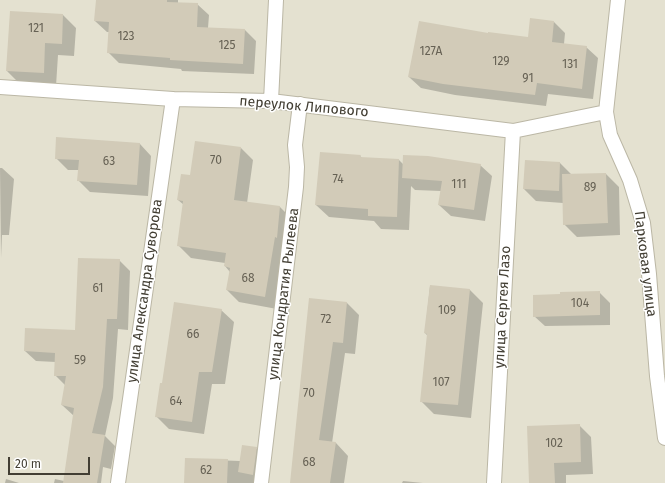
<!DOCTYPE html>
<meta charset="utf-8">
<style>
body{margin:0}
#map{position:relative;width:665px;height:483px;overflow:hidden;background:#f1eee2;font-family:"Fira Sans",sans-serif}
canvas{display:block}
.scale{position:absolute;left:8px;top:457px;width:82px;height:18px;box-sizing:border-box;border:2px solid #423e33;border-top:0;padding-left:5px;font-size:12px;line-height:14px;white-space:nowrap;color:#423e33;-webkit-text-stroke:3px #fff;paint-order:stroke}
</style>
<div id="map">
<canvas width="665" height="483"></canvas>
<div class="scale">20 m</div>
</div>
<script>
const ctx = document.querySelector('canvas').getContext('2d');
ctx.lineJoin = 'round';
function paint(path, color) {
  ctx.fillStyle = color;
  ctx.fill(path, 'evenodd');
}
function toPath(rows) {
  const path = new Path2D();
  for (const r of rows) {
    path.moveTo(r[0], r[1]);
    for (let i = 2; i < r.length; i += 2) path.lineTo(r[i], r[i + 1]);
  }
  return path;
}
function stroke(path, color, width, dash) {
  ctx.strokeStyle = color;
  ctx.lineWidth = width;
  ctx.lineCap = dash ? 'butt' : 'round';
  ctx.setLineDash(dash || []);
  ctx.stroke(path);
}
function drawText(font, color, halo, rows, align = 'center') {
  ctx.font = font + ' "Fira Sans",sans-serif';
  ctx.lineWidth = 3;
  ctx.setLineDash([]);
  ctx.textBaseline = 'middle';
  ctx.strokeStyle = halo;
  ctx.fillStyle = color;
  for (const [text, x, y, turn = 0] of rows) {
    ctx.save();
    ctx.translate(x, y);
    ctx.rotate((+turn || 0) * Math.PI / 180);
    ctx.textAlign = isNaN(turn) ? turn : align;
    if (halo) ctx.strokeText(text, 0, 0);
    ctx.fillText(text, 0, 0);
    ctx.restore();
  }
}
paint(toPath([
 [0,0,665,0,665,483,0,483]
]), '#e4e1d0');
paint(toPath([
 [97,0,178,0,178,4,197,4,209,15,208,28,245,30,256,41,254,74,182,71,181,69,119,63,108,52,109,32,107,32,95,21],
 [11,12,63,15,76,28,74,56,58,55,56,86,20,84,7,71],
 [554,22,565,33,564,44,586,47,598,58,593,99,548,94,546,106,455,95,421,88,409,77,489,34,528,38],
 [57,139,140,144,151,156,148,196,90,192,78,180,79,170,68,170,56,158],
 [241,148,253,160,247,203,280,207,292,219,277,309,239,302,227,290,230,272,225,266,225,263,191,258,179,246,184,205,178,200,191,176],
 [360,156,362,158,399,160,404,165,480,165,492,176,485,221,451,216,439,205,441,191,415,190,411,186,409,230,381,229,374,221,329,217,316,205],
 [526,161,560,163,572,175,606,174,619,187,620,235,577,237,564,224,563,203,536,201,524,189],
 [0,168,2,168,14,179,9,235,2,235,1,258],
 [119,260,130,271,128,330,118,329,113,398,105,436,115,446,111,469,103,467,101,483,54,483,55,479,64,481,74,416,62,405,66,386,55,375,56,362,36,361,25,351,76,331],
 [430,286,470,290,483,303,471,418,434,414,421,401,428,336,425,333],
 [599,292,610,303,610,325,545,326,534,316],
 [310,299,347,303,359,315,355,354,345,353,332,443,336,443,348,456,344,483,291,483],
 [221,310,234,322,225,384,212,384,204,434,169,429,156,416,163,384],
 [579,425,591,437,593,474,566,475,566,483,529,483],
 [256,448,268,460,266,483,185,483,186,459,240,461],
 [6,479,19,483,5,483],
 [403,481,423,483,402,483]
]), '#0003');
paint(toPath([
 [96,0,167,0,167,2,198,3,197,27,245,29,243,64,170,60,170,58,107,53,109,22,94,21],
 [10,11,63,14,62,44,45,43,44,73,6,71],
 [530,18,554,21,552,42,587,46,582,89,537,83,535,95,443,84,408,77,419,21,488,33,488,32,528,37],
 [56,137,140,143,137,185,77,181,79,160,55,159],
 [195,141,241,147,234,200,280,206,277,238,275,237,265,297,226,290,230,268,224,266,226,253,177,246,183,201,177,200,181,174,190,175],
 [320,152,361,155,360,157,399,159,397,217,368,216,368,209,315,205],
 [403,155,428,156,481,164,474,210,438,205,442,181,402,178],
 [525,160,560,162,559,191,523,189],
 [606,173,608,223,563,225,562,174],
 [78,258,120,259,117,319,107,319,103,387,92,433,105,435,97,483,63,483,74,408,61,405,66,376,54,376,55,353,24,351,25,328,75,330],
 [430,285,470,289,458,405,420,402,427,334,424,333],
 [600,291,600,315,533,317,533,295,560,294,560,292],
 [309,298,347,302,343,343,333,342,319,440,336,442,330,483,290,483],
 [174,302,222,309,212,372,199,372,192,422,155,417,160,383,162,383],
 [580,424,581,462,554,463,555,483,529,483,527,426],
 [242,445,257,447,253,475,238,472],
 [185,458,228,459,227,483,184,483]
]), '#d2cbb8');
const lane = toPath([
 [618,0,606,112,610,135,630,180,643,223,649,274,657,376,665,438],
 [0,87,173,99,271,101,513,131,606,112],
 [271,101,276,0],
 [118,483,173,99],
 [261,483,296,187,297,167,295,145,300,104],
 [494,483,513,131]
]);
stroke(lane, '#bbb7a5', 16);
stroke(lane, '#fff', 14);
drawText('12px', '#666154', null, [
 ["121",36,29],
 ["123",126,37],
 ["125",227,46],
 ["127А",431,52],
 ["129",501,62],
 ["131",570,65],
 ["91",528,79],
 ["70",216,161],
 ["63",109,162],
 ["74",338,180],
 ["111",459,185],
 ["89",590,188],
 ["68",248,279],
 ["61",98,289],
 ["104",580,304],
 ["109",447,311],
 ["72",326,320],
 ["66",193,335],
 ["59",80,361],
 ["107",441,383],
 ["70",309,394],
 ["64",176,402],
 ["102",554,444],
 ["68",309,463],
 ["62",206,471]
]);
drawText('14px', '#423e33', '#fff', [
 ["переулок Липового",304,107,5],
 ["Парковая улица",645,264,83],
 ["улица Александра Суворова",145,291,-82],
 ["улица Кондратия Рылеева",284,294,-83],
 ["улица Сергея Лазо",503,307,-87]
]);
</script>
